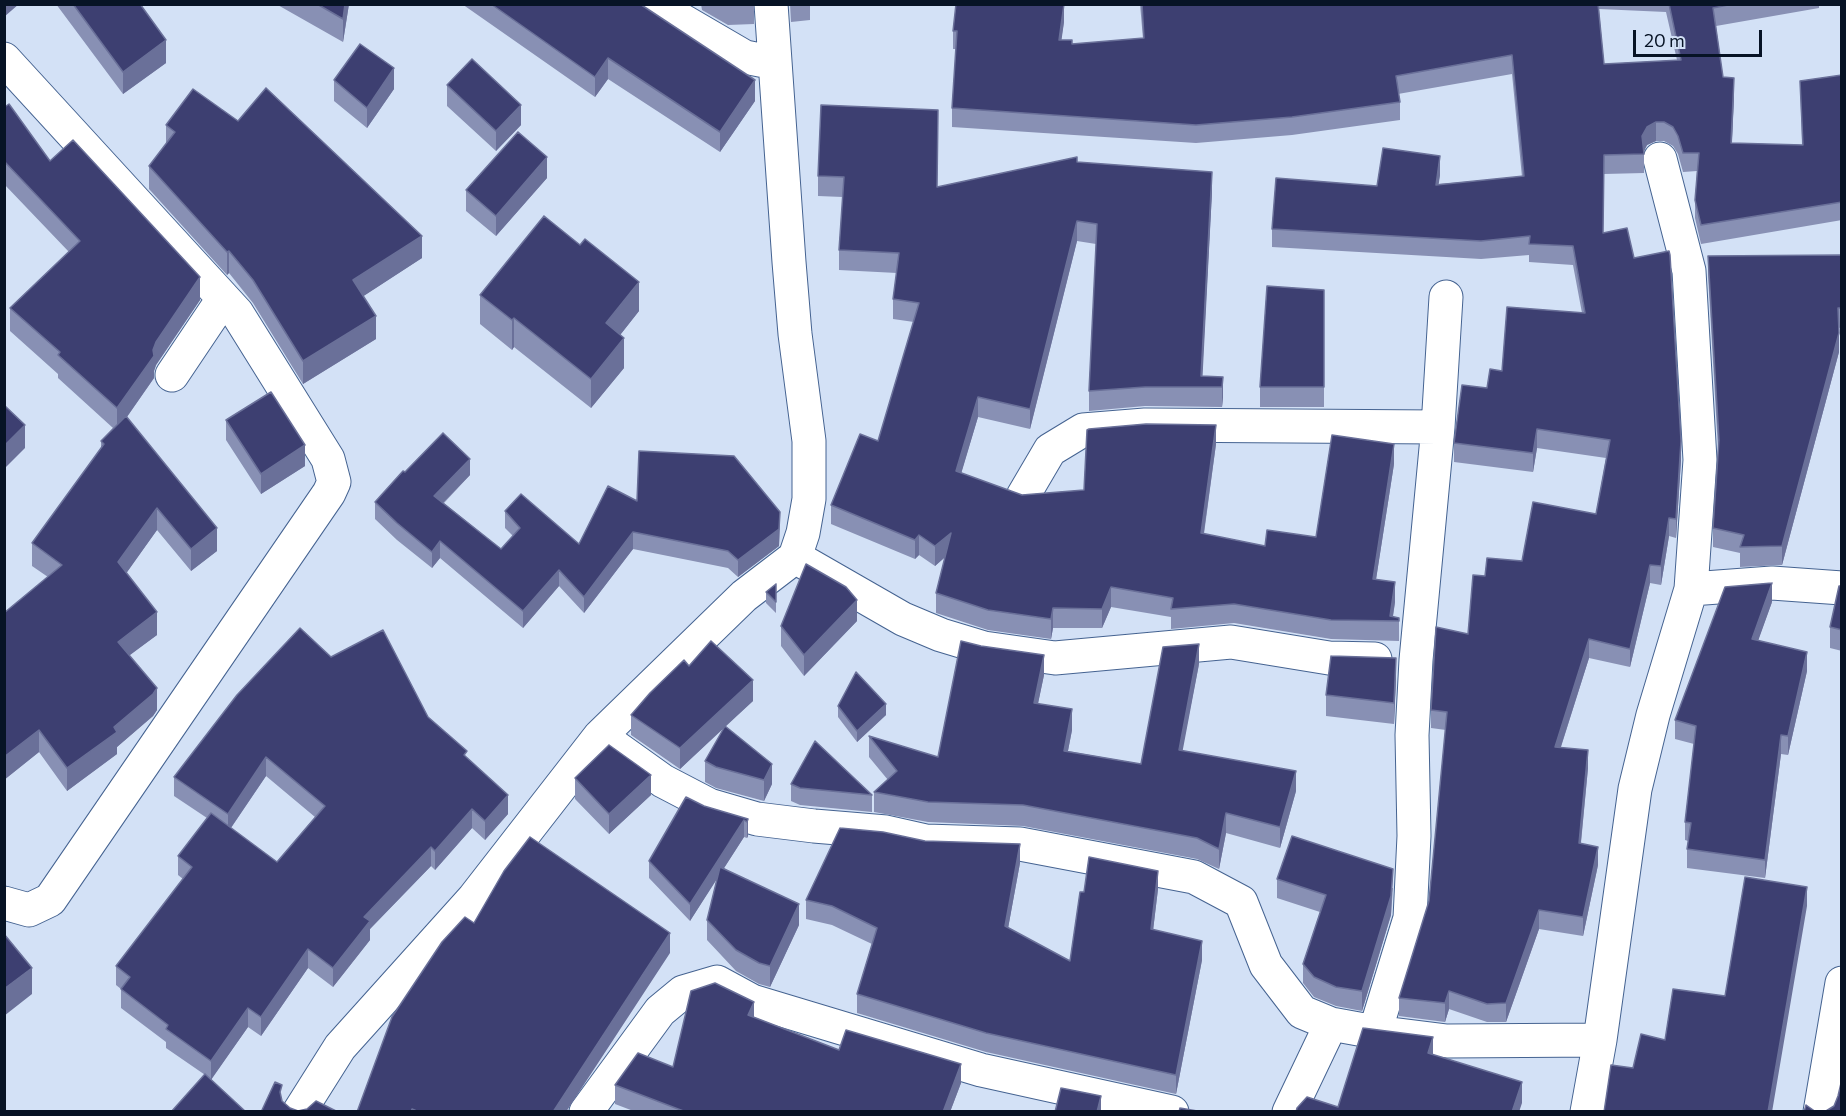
<!DOCTYPE html>
<style>
body{margin:0}
#map{position:relative;width:1846px;height:1116px;overflow:hidden;background:#d3e1f6;font-family:Commissioner,sans-serif}
canvas{display:block}
.frame{position:absolute;inset:0;border:6px solid #071325;pointer-events:none}
.scale{position:absolute;left:1633px;top:30px;width:129px;height:27px;box-sizing:border-box;border:3px solid #071325;border-top:0;padding-left:8px;font-size:18px;line-height:21px;white-space:nowrap;color:#071325;-webkit-text-stroke:4px #d3e1f6;paint-order:stroke}
</style>
<div id="map">
<canvas width="1846" height="1116"></canvas>
<div class="frame"></div>
<div class="scale">20 m</div>
</div>
<script>
const ctx = document.querySelector('canvas').getContext('2d');
ctx.lineJoin = 'round';
function toPath(rows) {
  const path = new Path2D();
  for (const r of rows) {
    path.moveTo(r[0], r[1]);
    for (let i = 2; i < r.length; i += 2) path.lineTo(r[i], r[i + 1]);
  }
  return path;
}
function stroke(path, color, width, dash) {
  ctx.strokeStyle = color;
  ctx.lineWidth = width;
  ctx.lineCap = dash ? 'butt' : 'round';
  ctx.setLineDash(dash || []);
  ctx.stroke(path);
}
function paint(path, color) {
  ctx.fillStyle = color;
  ctx.fill(path, 'evenodd');
}
const minor = toPath([
 [654,4,745,57,775,63],
 [4,59,237,313,328,459,334,482,329,493,50,900,29,910,4,903],
 [1660,159,1689,271,1700,460,1691,589],
 [172,375,223,299],
 [1023,496,1050,450,1083,430,1145,425,1438,427],
 [795,557,903,619,941,635,984,648,1055,658,1231,642,1329,658,1375,659],
 [600,736,663,781,709,805,757,819,814,826,886,832,926,841,1020,844,1194,877,1241,902,1266,965,1302,1012,1331,1024,1375,1032,1447,1041,1600,1040],
 [1375,1032,1410,918,1414,836,1412,735,1416,660,1438,427,1446,297],
 [299,1112,340,1047,474,898,600,736,744,596,795,557,803,533,809,499,809,441,795,334,789,262,771,4],
 [586,1112,660,1011,683,992,717,982,752,1001,981,1070,1172,1112],
 [1289,1112,1331,1024],
 [1587,1112,1600,1040,1635,789,1653,715,1691,589,1772,583,1842,588],
 [1820,1112,1842,983]
]);
stroke(minor, '#456391', 35);
stroke(minor, '#fff', 33);
paint(toPath([
 [56,4,140,4,166,63,123,94],
 [276,4,349,4,343,42],
 [462,4,640,4,755,101,720,152,608,79,595,97],
 [701,4,754,4,754,24,728,25,702,10],
 [790,4,810,4,810,20,791,22],
 [1140,4,1819,4,1819,8,1716,26,1723,77,1734,97,1732,143,1802,145,1800,81,1842,75,1842,220,1701,244,1695,218,1695,200,1697,171,1683,172,1678,154,1673,146,1664,141,1656,141,1647,145,1644,151,1644,173,1604,174,1603,233,1681,460,1676,538,1669,536,1661,585,1650,583,1630,667,1589,658,1561,747,1588,768,1581,843,1598,865,1583,936,1539,929,1506,1022,1487,1022,1449,1009,1445,1022,1399,1016,1399,998,1429,901,1446,730,1431,728,1431,710,1468,634,1485,576,1522,561,1596,514,1606,458,1537,448,1533,472,1454,462,1454,443,1487,388,1502,371,1582,313,1573,265,1529,262,1529,255,1481,259,1272,247,1272,229,1377,186,1440,175,1438,184,1522,177,1512,74,1398,94,1400,102,1400,120,1292,135,1196,143,952,127,952,108,956,49,953,49,953,31,1064,22,1061,40,1072,44,1143,39],
 [1599,9,1666,12,1677,60,1604,64],
 [334,80,394,89,367,128,334,101],
 [447,85,521,125,496,151,447,106],
 [4,104,50,161,200,300,156,365,154,371,154,378,127,417,217,551,191,571,157,530,126,573,157,635,129,655,157,710,153,716,117,747,117,754,67,791,39,752,4,780,48,577,32,566,32,543,101,449,101,441,113,428,58,378,58,374,10,331,10,308,69,252,4,184],
 [938,110,937,187,1077,162,1212,192,1202,376,1223,377,1223,397,1222,407,1145,406,1089,411,1089,391,1096,244,1077,241,1030,429,978,417,961,473,1022,495,1084,490,1216,444,1204,534,1265,546,1316,537,1394,464,1376,579,1395,602,1393,617,1399,618,1399,641,1331,639,1234,623,1171,629,1171,617,1111,607,1102,628,1053,628,1051,639,988,630,936,613,936,593,945,557,935,566,919,555,915,559,831,524,831,505,878,441,914,322,893,319,893,299,897,273,839,270,839,250,843,197,818,196,818,176],
 [166,125,422,258,363,296,376,339,303,384,253,303,229,273,227,275,149,189,149,166,166,144],
 [547,178,496,236,466,211,466,190],
 [1842,255,1842,327,1839,328,1839,352,1782,565,1740,567,1740,553,1713,547,1713,528,1718,449,1708,275,1708,256],
 [1324,290,1324,407,1260,407,1260,387],
 [480,295,639,311,620,335,624,368,591,408,514,347,512,350,480,324],
 [226,420,305,466,261,494,226,440],
 [405,472,470,475,444,503,501,549,513,536,505,528,505,511,579,544,637,501,780,529,779,546,738,577,728,568,633,549,584,613,559,586,523,628,440,558,432,568,397,540,375,519,375,502],
 [1842,586,1842,651,1830,648,1830,627],
 [766,592,776,595,776,613,766,603],
 [1772,602,1758,640,1807,671,1788,755,1781,754,1765,878,1687,868,1687,849,1688,841,1685,840,1685,822,1694,744,1675,739,1675,720],
 [857,621,804,676,781,646,781,626],
 [331,657,428,717,467,758,508,814,485,840,472,828,435,870,431,866,370,929,370,940,333,987,308,968,261,1036,248,1027,211,1079,166,1048,166,1042,121,1008,121,989,116,985,116,966,183,879,178,875,178,856,207,818,174,796,174,777],
 [266,776,315,817,277,862,231,828],
 [1199,664,1182,750,1296,791,1280,848,1226,833,1219,869,1197,859,1023,826,928,822,874,812,874,792,888,780,869,757,869,736,938,757,1044,675,1038,703,1072,730,1068,751,1141,764],
 [689,666,753,701,725,726,772,784,764,801,716,788,705,782,705,761,725,726,680,769,631,735,631,715],
 [1396,678,1394,724,1326,716,1326,695],
 [838,706,886,715,857,742,838,717],
 [575,778,651,795,609,834,575,799],
 [791,784,872,795,872,812,800,805,791,801],
 [704,806,748,819,748,836,747,838,744,837,724,868,799,925,770,987,759,984,736,971,707,940,707,920,717,878,690,921,649,878,649,861],
 [1020,863,1008,928,1070,961,1084,892,1158,889,1153,930,1202,960,1176,1094,986,1052,857,1013,857,994,872,944,832,925,806,919,806,900],
 [1277,879,1393,888,1391,915,1362,1011,1336,1006,1314,997,1303,983,1303,964,1320,912,1277,898],
 [754,1017,839,1050,961,1083,950,1112,636,1112,615,1104,615,1085,673,1067]
]), '#8890b4');
paint(toPath([
 [4,4,19,4,4,17],
 [345,4,349,4,343,42,343,19],
 [1064,4,1064,22,1059,58,1059,40],
 [166,40,166,63,123,94,123,72],
 [608,58,608,79,595,97,595,77],
 [394,68,394,89,367,128,367,108],
 [1734,78,1734,97,1731,161,1731,143],
 [755,80,755,101,720,152,720,132],
 [521,105,521,125,496,151,496,131],
 [1656,122,1656,141,1647,145,1642,155,1642,136,1647,127],
 [1440,156,1440,175,1436,203,1436,185],
 [547,157,547,178,496,236,496,216],
 [1212,172,1212,192,1202,387,1201,376],
 [1077,221,1077,241,1030,429,1030,409],
 [422,236,422,258,353,303,353,280],
 [229,251,229,273,227,275,227,252],
 [200,277,200,300,156,365,154,371,154,378,117,431,117,408,153,350,156,342],
 [639,282,639,311,606,353,606,323],
 [376,316,376,339,303,384,303,361],
 [514,318,514,347,512,350,512,320],
 [1839,333,1839,352,1782,565,1782,546],
 [624,338,624,368,591,408,591,379],
 [1223,377,1223,397,1222,407,1222,387],
 [978,397,978,417,956,491,956,471],
 [25,425,25,448,4,469,4,446],
 [1216,425,1216,444,1201,553,1201,533],
 [1537,429,1537,448,1533,472,1533,453],
 [1681,441,1681,460,1676,538,1676,519],
 [1394,444,1394,464,1373,599,1373,579],
 [305,445,305,466,261,494,261,474],
 [470,459,470,475,434,512,434,496],
 [157,508,157,530,118,585,118,562],
 [780,512,779,546,738,577,738,560],
 [1669,518,1669,536,1661,585,1661,566],
 [217,528,217,551,191,571,191,549],
 [633,532,633,549,584,613,584,597],
 [951,533,951,552,935,566,935,546],
 [919,535,919,555,915,559,915,540],
 [440,541,440,558,432,568,432,552],
 [1650,565,1650,583,1630,667,1630,649],
 [559,570,559,586,523,628,523,611],
 [1395,582,1395,602,1392,621,1390,616],
 [1772,583,1772,602,1752,658,1752,639],
 [1111,587,1111,607,1102,628,1102,609],
 [857,600,857,621,804,676,804,655],
 [1053,608,1053,628,1051,639,1051,619],
 [157,612,157,635,118,664,118,642],
 [1589,639,1589,658,1555,765,1555,747],
 [1199,644,1199,664,1179,770,1179,750],
 [1807,652,1807,671,1788,755,1788,736],
 [1044,655,1044,675,1034,723,1034,703],
 [1396,658,1396,678,1394,724,1394,703],
 [753,680,753,701,680,769,680,748],
 [157,688,157,710,153,716,117,747,117,754,67,791,67,768],
 [886,704,886,715,857,742,857,731],
 [1072,709,1072,730,1064,771,1064,751],
 [39,730,39,752,4,780,4,757],
 [1781,735,1781,754,1765,878,1765,860],
 [1588,750,1588,768,1579,861,1579,843],
 [266,757,266,776,228,832,228,814],
 [772,764,772,784,764,801,764,780],
 [1296,771,1296,791,1280,848,1280,827],
 [651,775,651,795,609,834,609,814],
 [508,795,508,814,485,840,485,821],
 [472,809,472,828,435,870,435,851],
 [1226,813,1226,833,1219,869,1219,849],
 [748,819,748,836,747,838,747,822],
 [744,820,744,837,690,921,690,904],
 [1020,844,1020,863,1005,945,1005,926],
 [431,847,431,866,370,929,370,940,333,987,333,968,364,917],
 [1598,847,1598,865,1583,936,1583,917],
 [1393,869,1391,915,1362,1011,1362,991],
 [1158,871,1158,889,1151,948,1151,929],
 [1807,887,1807,906,1772,1112,1768,1112],
 [799,904,799,925,770,987,770,966],
 [1539,910,1539,929,1506,1022,1506,1003],
 [670,933,670,953,566,1112,553,1112],
 [1202,941,1202,960,1176,1094,1176,1075],
 [308,949,308,968,261,1036,261,1017],
 [32,968,32,994,4,1016,4,989],
 [1449,991,1449,1009,1445,1022,1445,1003],
 [754,1002,754,1021,748,1015],
 [248,1008,248,1027,211,1080,211,1061],
 [1433,1037,1433,1058,1428,1053],
 [961,1064,961,1083,950,1112,943,1112],
 [1522,1082,1522,1103,1519,1112,1512,1112],
 [1101,1096,1101,1112,1097,1112]
]), '#6a7099');
const building = toPath([
 [73,4,140,4,166,40,123,72,73,4],
 [317,4,345,4,343,19,317,4],
 [491,4,640,4,755,80,720,132,608,58,595,77,491,4],
 [956,4,1064,4,1059,40,1072,40,1072,44,1144,38,1142,4,1598,4,1604,64,1681,60,1669,4,1733,4,1713,8,1723,77,1734,78,1731,143,1803,145,1800,81,1842,75,1842,202,1701,225,1695,200,1699,153,1683,153,1678,136,1673,127,1664,122,1656,122,1647,127,1642,136,1644,154,1604,155,1603,233,1627,228,1634,258,1669,251,1670,255,1681,441,1676,519,1669,518,1661,566,1650,565,1630,649,1589,639,1555,747,1588,750,1579,843,1598,847,1583,917,1539,910,1506,1003,1487,1004,1449,991,1445,1003,1399,998,1429,901,1447,712,1431,710,1436,627,1468,634,1473,575,1485,576,1487,558,1522,561,1533,502,1596,514,1610,440,1537,429,1533,453,1454,443,1462,385,1487,388,1490,369,1502,371,1507,307,1585,313,1573,246,1529,244,1530,236,1481,241,1272,229,1276,178,1377,186,1383,148,1440,156,1436,185,1524,176,1512,55,1396,76,1400,102,1292,117,1196,125,952,108,957,31,953,31,956,4],
 [360,44,394,68,367,108,334,80,360,44],
 [472,59,521,105,496,131,447,85,472,59],
 [266,88,422,236,353,280,376,316,303,361,253,280,229,251,227,252,149,166,175,132,166,125,193,89,238,121,266,88],
 [4,104,6,106,9,104,50,161,73,140,200,277,156,342,153,350,154,356,117,408,58,355,60,352,10,308,80,241,4,161,4,104],
 [821,105,938,110,937,187,1077,157,1077,162,1212,172,1201,376,1223,377,1222,387,1145,387,1089,391,1097,224,1077,221,1030,409,978,397,956,471,1022,495,1084,490,1087,430,1089,429,1146,424,1216,425,1201,533,1265,546,1267,530,1316,537,1332,435,1394,444,1373,579,1395,582,1390,616,1399,618,1399,621,1331,620,1234,604,1171,609,1173,598,1111,587,1102,609,1053,608,1051,619,988,610,936,593,951,533,935,546,919,535,915,540,831,505,860,434,878,441,919,303,893,299,899,253,839,250,844,177,818,176,821,105],
 [518,132,547,157,496,216,466,190,518,132],
 [544,216,580,245,585,239,639,282,606,323,624,338,591,379,514,318,512,320,480,295,544,216],
 [1842,255,1842,308,1838,308,1839,333,1782,546,1740,547,1744,535,1713,528,1719,440,1708,256,1842,255],
 [1267,286,1324,290,1324,387,1260,387,1267,286],
 [271,392,305,445,261,474,226,420,271,392],
 [4,405,25,425,4,446,4,405],
 [126,416,217,528,191,549,157,508,118,562,157,612,118,642,157,688,153,694,114,727,117,732,67,768,39,730,4,757,4,613,62,565,32,543,104,444,101,441,126,416],
 [443,433,470,459,434,496,501,549,520,528,505,511,521,494,579,544,608,486,637,501,639,451,734,456,780,512,779,529,738,560,728,551,633,532,584,597,559,570,523,611,440,541,432,552,397,523,375,502,403,471,405,472,443,433],
 [806,564,846,587,857,600,804,655,781,626,806,564],
 [1772,583,1752,639,1807,652,1788,736,1781,735,1765,860,1687,849,1691,823,1685,822,1696,726,1675,720,1725,587,1772,583],
 [776,584,776,602,766,592,776,584],
 [1839,586,1842,586,1842,630,1830,627,1839,586],
 [300,628,331,657,383,630,428,717,467,751,464,755,508,795,485,821,472,809,435,851,431,847,364,917,370,921,333,968,308,949,261,1017,248,1008,211,1061,166,1029,168,1025,121,989,130,977,116,966,192,867,178,856,211,813,277,862,325,806,266,757,228,814,174,777,237,695,300,628],
 [711,641,753,680,680,748,631,715,650,693,684,660,689,666,711,641],
 [961,641,981,646,1044,655,1034,703,1072,709,1064,751,1141,764,1163,647,1199,644,1179,750,1296,771,1280,827,1226,813,1219,849,1197,838,1023,805,928,802,874,792,897,771,869,736,938,757,961,641],
 [1331,656,1396,658,1394,703,1326,695,1331,656],
 [856,672,886,704,857,731,838,706,856,672],
 [725,726,772,764,764,780,716,767,705,761,725,726],
 [815,741,872,795,800,788,791,784,815,741],
 [609,745,651,775,609,814,575,778,609,745],
 [686,797,704,806,748,819,747,822,744,820,690,904,649,861,686,797],
 [840,828,883,832,925,841,1020,844,1005,926,1070,961,1080,892,1084,892,1089,857,1158,871,1151,929,1202,941,1176,1075,986,1033,857,994,877,928,832,906,806,900,840,828],
 [1292,836,1393,869,1391,896,1362,991,1336,987,1314,977,1303,964,1326,895,1277,879,1292,836],
 [530,837,670,933,553,1112,419,1112,412,1109,411,1112,357,1112,392,1017,442,942,465,917,474,923,504,871,530,837],
 [720,867,799,904,770,966,759,963,736,950,707,920,720,867],
 [1745,877,1807,887,1768,1112,1604,1112,1611,1065,1633,1068,1641,1034,1665,1040,1673,989,1725,996,1745,877],
 [4,934,32,968,4,989,4,934],
 [715,983,754,1002,748,1015,839,1050,846,1030,961,1064,943,1112,686,1112,615,1085,638,1053,673,1067,691,991,715,983],
 [1363,1028,1433,1037,1428,1053,1522,1082,1512,1112,1296,1112,1297,1108,1307,1097,1338,1107,1363,1028],
 [205,1074,246,1112,171,1112,205,1074],
 [1842,1079,1842,1112,1818,1112,1826,1111,1834,1106,1838,1096,1842,1079],
 [275,1082,282,1085,280,1092,282,1101,290,1108,298,1111,307,1109,316,1101,338,1112,265,1112,262,1110,275,1082],
 [1061,1088,1101,1096,1097,1112,1055,1112,1061,1088],
 [1806,1105,1816,1112,1804,1112,1806,1105],
 [1180,1108,1203,1112,1179,1112,1180,1108]
]);
paint(building, '#3d3f71');
stroke(building, '#6a7099', 1.5);
</script>
